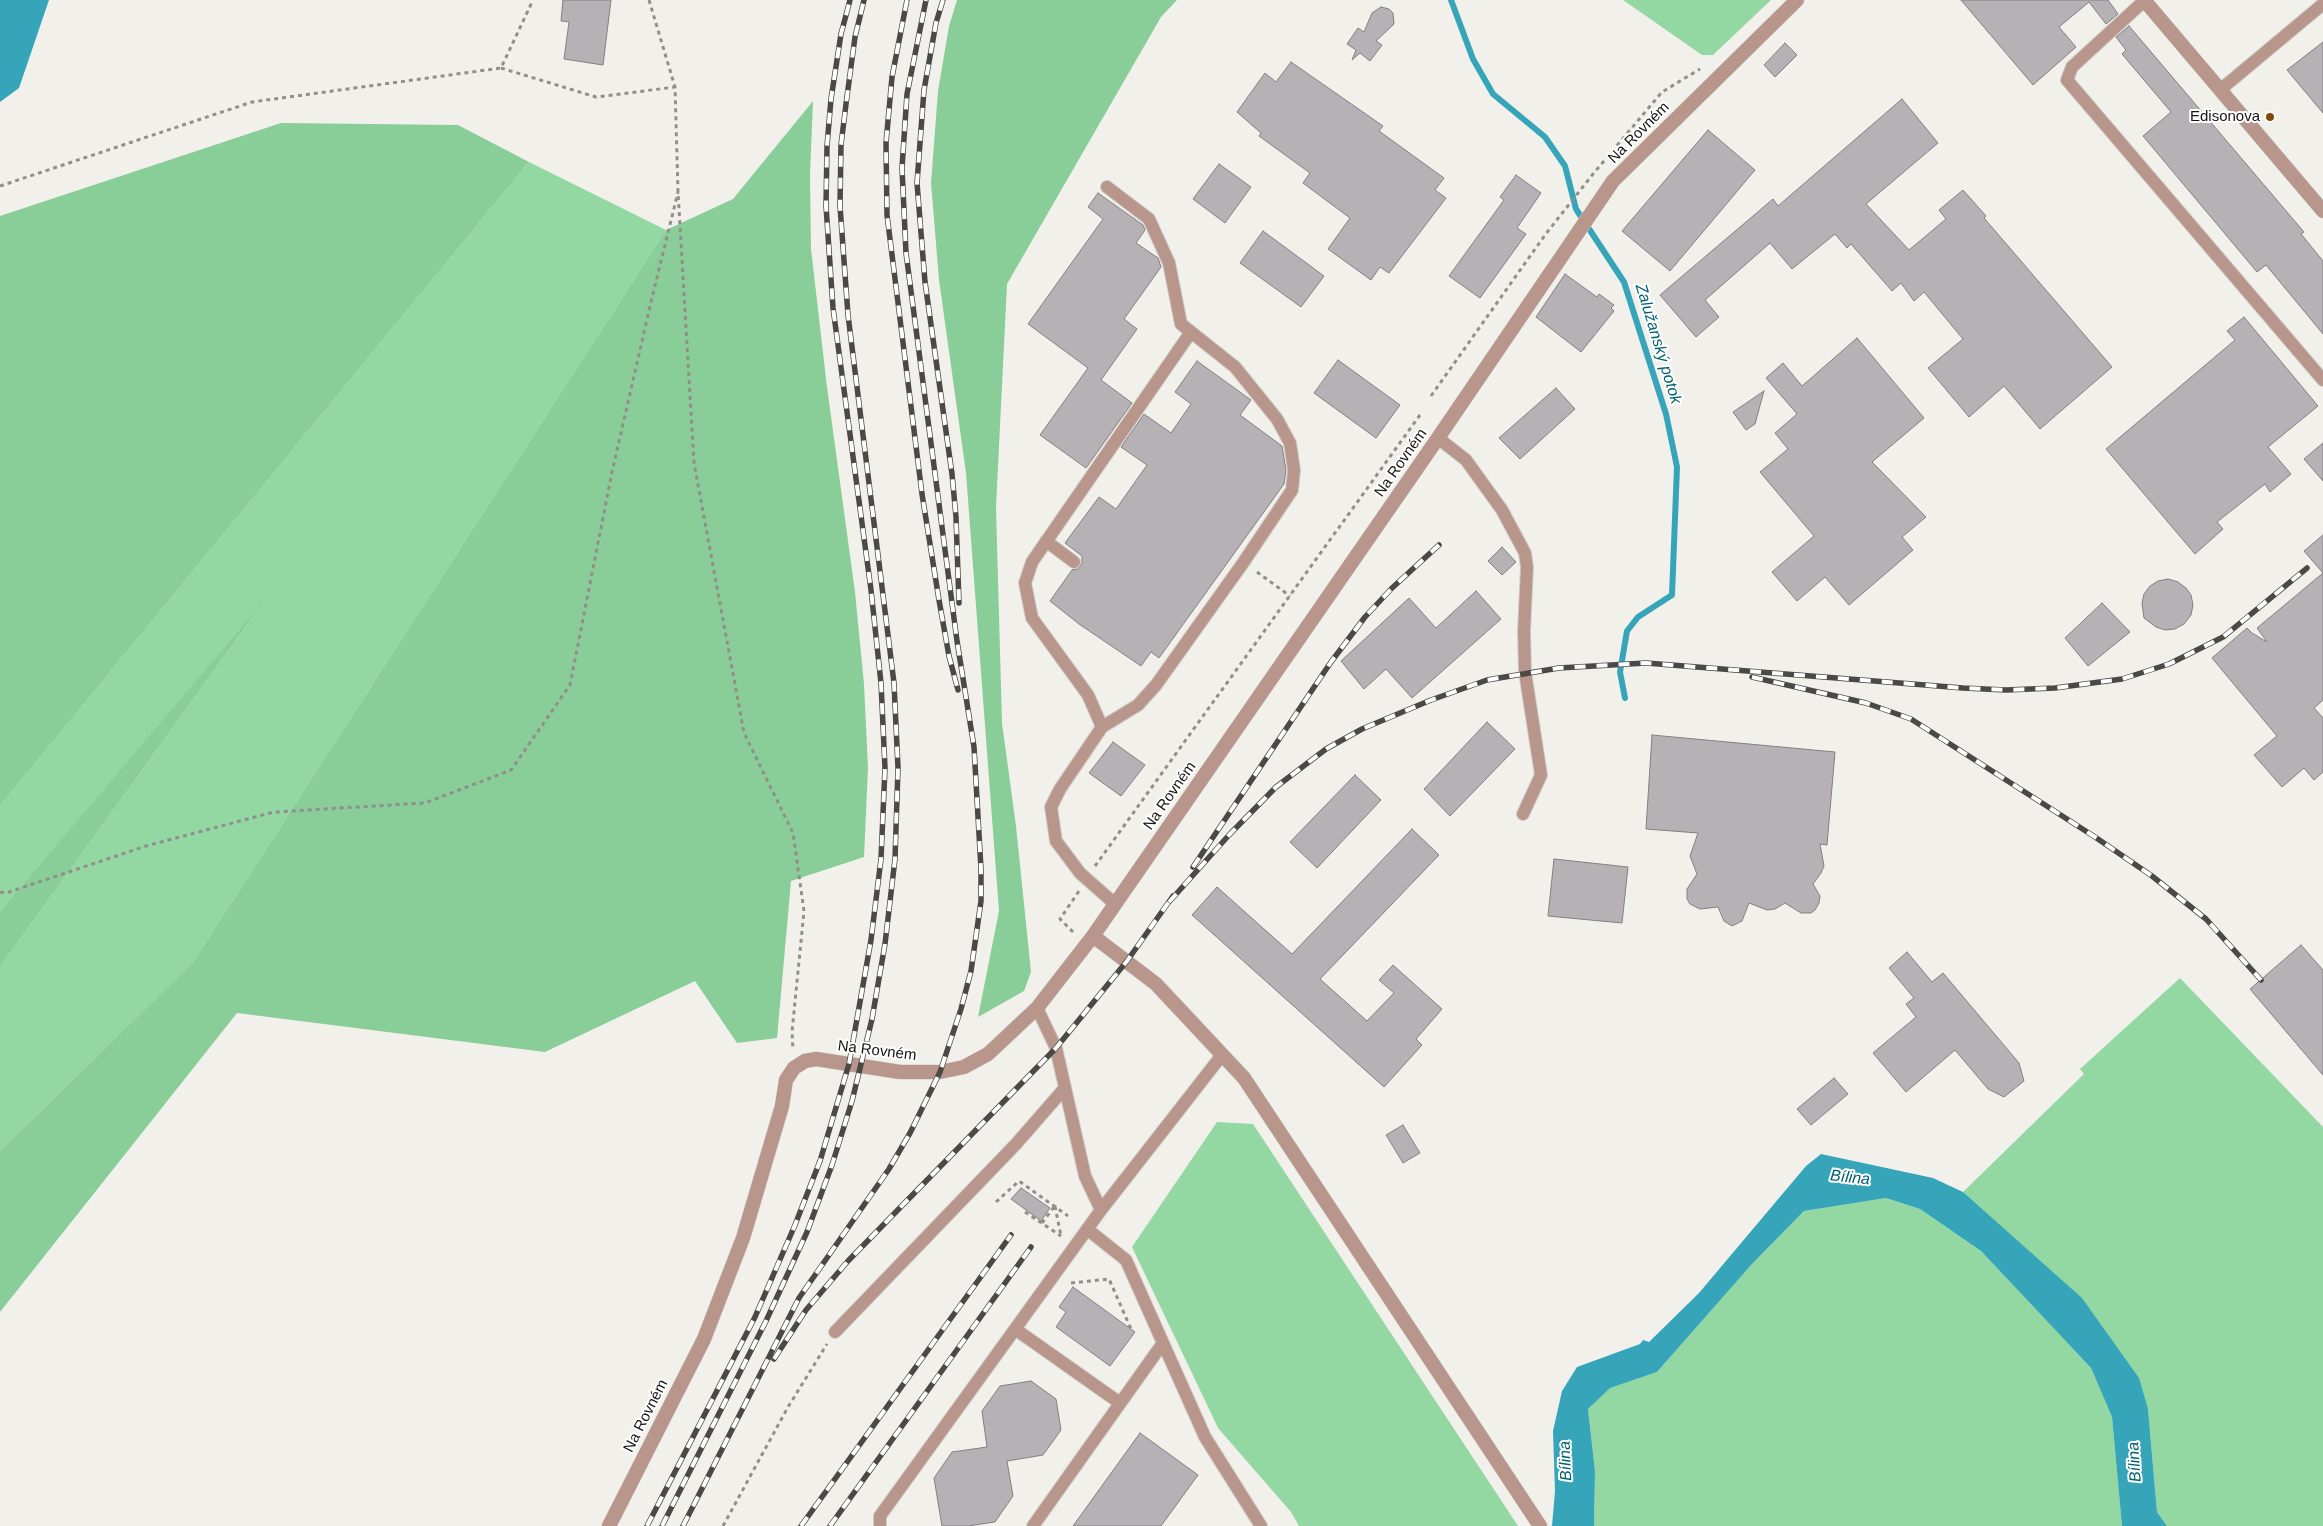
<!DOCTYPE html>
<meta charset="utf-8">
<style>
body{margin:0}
canvas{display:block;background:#f2f0ea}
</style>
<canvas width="2323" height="1526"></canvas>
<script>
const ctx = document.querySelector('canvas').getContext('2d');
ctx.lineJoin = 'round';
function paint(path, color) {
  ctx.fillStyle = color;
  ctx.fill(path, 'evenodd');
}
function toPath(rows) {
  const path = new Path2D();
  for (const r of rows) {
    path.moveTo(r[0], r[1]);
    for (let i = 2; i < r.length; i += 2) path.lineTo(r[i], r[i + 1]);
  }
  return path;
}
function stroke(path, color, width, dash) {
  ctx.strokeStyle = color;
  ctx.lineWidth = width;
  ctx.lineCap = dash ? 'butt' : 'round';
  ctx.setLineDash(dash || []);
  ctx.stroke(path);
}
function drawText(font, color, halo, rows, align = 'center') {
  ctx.font = font + ' Helvetica,sans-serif';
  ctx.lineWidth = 4;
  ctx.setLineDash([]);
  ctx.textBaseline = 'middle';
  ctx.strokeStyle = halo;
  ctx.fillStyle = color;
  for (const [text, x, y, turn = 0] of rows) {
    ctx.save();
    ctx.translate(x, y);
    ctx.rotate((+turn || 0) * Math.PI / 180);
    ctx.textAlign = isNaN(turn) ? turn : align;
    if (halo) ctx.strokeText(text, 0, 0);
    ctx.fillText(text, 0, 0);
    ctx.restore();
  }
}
paint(toPath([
 [1623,0,1771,0,1713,55,1702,55],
 [529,162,666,230,193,962,0,1151,0,967,260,607,0,911,0,806],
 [2180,978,2323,1127,2323,1526,2167,1526,2157,1512,2148,1409,1963,1192,2084,1074,2080,1069],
 [1217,1122,1253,1124,1518,1526,1299,1526,1291,1512,1218,1428,1132,1247],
 [1886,1198,1920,1209,1981,1251,2091,1368,2112,1417,2122,1526,1594,1526,1595,1471,1588,1409,1609,1388,1657,1372,1752,1264,1804,1211]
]), '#93d7a2');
paint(toPath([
 [957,0,1177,0,1161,17,1007,284,996,507,1002,723,1016,826,1031,972,1024,991,978,1017,999,911,966,473,939,280,931,183,938,91,949,26],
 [813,101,810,175,811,249,827,387,855,592,864,684,868,768,864,857,791,881,777,1038,737,1043,695,981,545,1052,237,1013,0,1312,0,1151,193,962,666,230,733,199],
 [281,123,458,125,529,162,0,806,0,216],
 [265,600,0,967,0,911]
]), '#89ce99');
paint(toPath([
 [0,0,49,0,19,88,0,102],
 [1821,1154,1933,1178,1963,1192,2082,1298,2139,1378,2148,1409,2157,1512,2167,1526,2122,1526,2112,1417,2091,1368,1981,1251,1920,1209,1886,1198,1804,1211,1752,1264,1657,1372,1610,1388,1588,1409,1595,1471,1594,1526,1552,1526,1555,1491,1553,1431,1562,1391,1577,1367,1640,1344,1643,1340,1649,1342,1699,1293,1806,1166]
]), '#36a5ba');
stroke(toPath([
 [1451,0,1473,59,1493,94,1545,137,1565,166,1576,209,1624,282,1666,414,1677,467,1672,595,1638,617,1627,631,1620,672,1625,698]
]), '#36a5ba', 6);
const building = toPath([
 [563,0,611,0,603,65,564,59,569,22,561,21,563,0],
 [1961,0,2108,0,2118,14,2106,24,2089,2,2059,27,2076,47,2033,85,1961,0],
 [1381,7,1389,9,1393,13,1394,24,1376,41,1382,45,1370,61,1360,53,1352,60,1356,50,1347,44,1358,28,1364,32,1372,13,1381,7],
 [2129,26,2304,232,2301,234,2323,261,2323,334,2266,265,2257,272,2143,136,2171,112,2122,54,2126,50,2116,37,2129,26],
 [2323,42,2323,113,2287,70,2323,42],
 [1785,43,1797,55,1775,77,1764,65,1785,43],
 [1291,62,1383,126,1379,131,1444,178,1435,190,1446,198,1389,273,1380,267,1371,280,1328,249,1350,218,1303,183,1310,173,1259,136,1261,133,1237,112,1265,73,1276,82,1291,62],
 [1902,99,1938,143,1866,204,1909,250,1946,219,1939,210,1963,190,1986,216,1984,218,2112,367,2040,429,2004,386,1969,417,1928,368,1963,339,1924,292,1914,301,1901,283,1892,291,1851,244,1847,248,1835,234,1792,269,1770,243,1705,300,1719,317,1696,337,1660,295,1773,199,1778,206,1902,99],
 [1708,130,1755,170,1670,271,1622,231,1708,130],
 [1219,164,1251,187,1225,223,1193,199,1219,164],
 [1516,175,1541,193,1517,228,1526,234,1480,298,1449,276,1504,200,1500,197,1516,175],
 [1098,193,1143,225,1145,230,1136,243,1158,258,1161,267,1124,319,1137,329,1101,380,1132,403,1086,468,1040,435,1088,368,1028,324,1103,219,1088,207,1098,193],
 [1263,231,1324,276,1301,307,1240,263,1263,231],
 [1565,274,1597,297,1599,294,1614,305,1611,308,1614,311,1581,352,1536,317,1565,274],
 [2244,317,2318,406,2268,447,2291,474,2270,492,2265,484,2217,522,2223,529,2195,554,2106,449,2235,340,2227,331,2244,317],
 [1857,338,1924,418,1872,462,1926,517,1902,537,1913,550,1849,605,1825,577,1797,601,1772,572,1814,536,1760,472,1788,449,1775,433,1797,414,1766,378,1783,363,1802,386,1857,338],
 [1338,360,1400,405,1376,438,1314,393,1338,360],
 [1197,361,1251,400,1240,415,1282,446,1286,470,1284,484,1159,658,1151,652,1141,666,1079,624,1050,601,1072,570,1078,569,1082,563,1082,556,1065,543,1099,497,1116,509,1147,465,1121,447,1144,414,1171,433,1191,404,1175,392,1197,361],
 [1556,388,1575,409,1520,459,1499,438,1556,388],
 [1764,391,1755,424,1746,430,1733,412,1764,391],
 [2323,443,2323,481,2304,459,2323,443],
 [2323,535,2323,700,2314,708,2323,718,2323,772,2314,780,2304,768,2282,787,2254,755,2277,736,2212,658,2247,628,2252,633,2267,642,2257,628,2323,573,2304,551,2323,535],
 [1502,547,1516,562,1502,575,1488,561,1502,547],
 [2168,579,2178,582,2186,588,2191,595,2193,605,2191,615,2184,624,2175,629,2165,630,2156,627,2144,618,2142,603,2144,594,2150,586,2158,581,2168,579],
 [1476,591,1501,619,1412,698,1386,669,1364,689,1341,661,1409,598,1436,628,1476,591],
 [2102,603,2130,632,2088,666,2065,638,2102,603],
 [1487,722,1515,749,1450,816,1424,789,1487,722],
 [1652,735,1835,752,1827,845,1820,844,1824,866,1821,873,1813,884,1820,896,1819,903,1815,910,1811,913,1801,913,1785,903,1775,909,1767,910,1749,903,1742,921,1732,926,1724,921,1718,907,1700,909,1690,904,1687,899,1687,889,1697,874,1690,856,1698,833,1646,829,1652,735],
 [1113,742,1145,765,1121,796,1089,773,1113,742],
 [1355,775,1381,800,1317,868,1290,842,1355,775],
 [1412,829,1439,855,1320,979,1367,1021,1394,993,1379,980,1393,965,1442,1009,1416,1039,1422,1045,1384,1087,1192,915,1217,887,1292,954,1412,829],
 [1554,859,1628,867,1622,923,1548,916,1554,859],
 [2301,945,2323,970,2323,1075,2250,989,2301,945],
 [1907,952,1932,982,1943,973,2019,1063,2024,1081,2004,1097,1988,1089,1955,1050,1906,1092,1873,1053,1916,1017,1906,1004,1914,998,1889,968,1907,952],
 [1834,1078,1848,1094,1811,1125,1797,1109,1834,1078],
 [1403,1125,1420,1153,1403,1163,1386,1135,1403,1125],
 [1021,1188,1050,1208,1041,1221,1011,1199,1021,1188],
 [1073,1287,1135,1332,1110,1366,1056,1327,1066,1312,1059,1307,1073,1287],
 [1031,1381,1056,1399,1061,1430,1043,1455,1007,1461,1013,1496,995,1522,968,1526,942,1526,934,1478,952,1452,987,1447,982,1411,1000,1386,1031,1381],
 [1140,1433,1198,1475,1161,1526,1073,1526,1140,1433]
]);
paint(building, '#b6b1b5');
stroke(building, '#837f82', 1);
const service = toPath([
 [2145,0,2072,67,2067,80,2323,380],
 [2220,90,2323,4],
 [1107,187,1149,219,1169,263,1181,324,1235,367,1277,419,1290,443,1294,470,1292,490,1243,563,1156,685,1138,705,1102,727,1060,789,1051,807,1056,841,1080,873,1115,904],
 [1438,438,1466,460,1502,510,1525,553,1527,567,1524,631,1525,672,1541,775,1523,814],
 [1046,541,1074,562],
 [1102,727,1088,695,1032,618,1025,583,1032,562,1191,332],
 [1037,1008,1056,1048,1085,1176,1101,1210],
 [1015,1329,1120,1403],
 [835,1332,1016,1144,1064,1089],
 [1163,1343,1205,1437,1261,1526],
 [880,1526,880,1516,1101,1210,1222,1055],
 [1033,1526,1163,1343,1126,1260,1087,1229]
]);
const minor = toPath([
 [2144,0,2323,211],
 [1093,936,1156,984,1244,1078,1540,1526],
 [609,1526,704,1339,743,1238,782,1106,786,1080,794,1068,805,1061,816,1059,900,1072,940,1072,964,1067,988,1054,1037,1008,1093,936,1438,438,1613,181,1797,0]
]);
stroke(service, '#cfcdc7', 14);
stroke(minor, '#cfcdc7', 15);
stroke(toPath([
 [649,0,675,87,678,192,694,463,744,733,793,833,804,911,792,1032,793,1050],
 [501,68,596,97,675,87],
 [0,186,252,102,501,68,533,0],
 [1431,396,1545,235,1593,174,1662,92,1700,69],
 [1257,572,1290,596],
 [1095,866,1420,415],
 [0,892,6,893,146,846,274,812,425,803,511,770,570,685,612,472,651,302,678,192],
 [1073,932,1060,919,1079,891],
 [996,1202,1019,1181,1068,1216],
 [1055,1206,1061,1236],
 [1025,1212,1061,1236],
 [1042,1223,1054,1207],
 [1071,1283,1109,1279,1131,1329],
 [723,1526,788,1407,827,1344]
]), '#918f8b', 3, [4, 4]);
stroke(service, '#b9968b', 12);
stroke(minor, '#b9968b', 14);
const rail = toPath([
 [907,0,892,77,886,143,887,215,922,494,939,600,949,656,958,690],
 [943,0,936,23,924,90,917,183,925,282,952,474,956,517,959,603],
 [1752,677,1866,703,1911,719,2095,837,2152,876,2206,919,2261,980],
 [1193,867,1331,662,1365,617,1392,588,1439,545],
 [1169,902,1229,835,1276,787,1326,749,1362,729,1431,700,1487,680,1559,668,1646,663,1963,688,2006,690,2055,688,2122,679,2169,664,2223,637,2307,568],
 [774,1359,806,1310,848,1261,1056,1048,1127,961,1173,896],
 [647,1526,755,1317,795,1225,820,1161,849,1064,871,940,881,859,885,768,881,683,871,590,833,308,826,206,827,146,831,99,841,34,850,0],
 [662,1526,766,1321,807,1232,832,1165,852,1101,872,1019,885,944,895,859,898,768,894,683,848,315,840,206,841,145,846,104,855,37,864,0],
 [683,1526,799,1298,889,1169,910,1133,940,1072,961,1009,971,971,981,901,981,869,974,747,957,641,906,253,902,168,907,94,926,0],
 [801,1526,1011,1235],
 [830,1526,1031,1247]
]);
stroke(rail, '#4a4946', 5.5);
stroke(rail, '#fff', 4, [11]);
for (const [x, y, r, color] of [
 [2270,117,5,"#86480a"]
]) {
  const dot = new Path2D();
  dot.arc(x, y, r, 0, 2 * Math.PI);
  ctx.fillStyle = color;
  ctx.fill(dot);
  stroke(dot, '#fff', 2);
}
drawText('15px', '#151412', '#fff', [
 ["Edisonova",2260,117]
], 'right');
drawText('15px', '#151412', '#fff', [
 ["Na Rovném",1639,133,-45],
 ["Na Rovném",1401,463,-55],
 ["Na Rovném",1170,796,-55],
 ["Na Rovném",877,1051,7],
 ["Na Rovném",646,1416,-63]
]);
drawText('italic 16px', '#016171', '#fff', [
 ["Zalužanský potok",1658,344,73],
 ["Bílina",1850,1178,6],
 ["Bílina",1566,1461,-92],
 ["Bílina",2135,1462,-94]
]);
</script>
